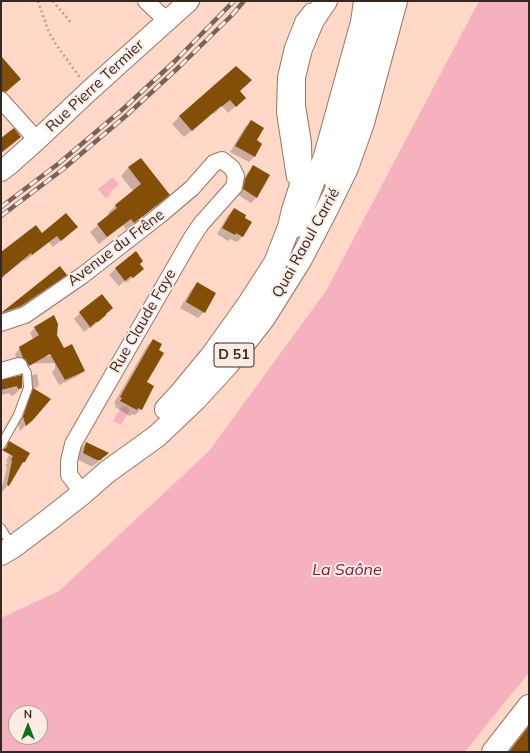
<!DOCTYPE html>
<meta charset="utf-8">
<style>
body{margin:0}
#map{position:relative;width:530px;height:753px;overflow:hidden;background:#ffd8c7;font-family:Mulish,sans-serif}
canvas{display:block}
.frame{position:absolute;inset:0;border:2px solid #362821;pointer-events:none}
.north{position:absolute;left:8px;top:705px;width:40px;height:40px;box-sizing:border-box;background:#fbebe4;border:1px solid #ac9d96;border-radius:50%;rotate:0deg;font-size:11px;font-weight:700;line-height:16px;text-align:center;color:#362821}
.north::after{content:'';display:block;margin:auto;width:14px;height:18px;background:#136e19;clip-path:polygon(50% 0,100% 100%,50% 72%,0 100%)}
</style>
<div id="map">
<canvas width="530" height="753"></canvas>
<div class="frame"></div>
<div class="north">N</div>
</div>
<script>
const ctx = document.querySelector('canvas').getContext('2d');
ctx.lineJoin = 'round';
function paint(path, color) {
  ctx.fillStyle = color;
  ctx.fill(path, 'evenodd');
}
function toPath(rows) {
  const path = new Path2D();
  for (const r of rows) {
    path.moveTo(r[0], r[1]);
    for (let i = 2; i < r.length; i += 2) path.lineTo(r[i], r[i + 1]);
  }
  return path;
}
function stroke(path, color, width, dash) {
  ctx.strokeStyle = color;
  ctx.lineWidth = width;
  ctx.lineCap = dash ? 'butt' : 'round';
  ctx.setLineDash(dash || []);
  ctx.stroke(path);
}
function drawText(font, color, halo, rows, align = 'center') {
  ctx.font = font + ' Mulish,sans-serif';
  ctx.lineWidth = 4;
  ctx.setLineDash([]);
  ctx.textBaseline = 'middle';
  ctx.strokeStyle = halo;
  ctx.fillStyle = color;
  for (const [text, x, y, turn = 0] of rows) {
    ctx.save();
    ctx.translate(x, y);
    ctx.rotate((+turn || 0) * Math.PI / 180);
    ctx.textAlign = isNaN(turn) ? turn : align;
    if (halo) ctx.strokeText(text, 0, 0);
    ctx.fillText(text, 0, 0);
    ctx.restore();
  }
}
paint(toPath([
 [479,1,529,1,529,673,491,719,465,752,1,752,1,618,59,591,209,451,326,291],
 [16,713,40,713,40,737,16,737],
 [113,177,119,185,110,192,110,195,109,197,105,198,98,189],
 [122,406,124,407,127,406,128,409,130,410,121,425,113,421]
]), '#f6b1bf');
paint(toPath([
 [239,91,237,105,228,113,222,106,214,114,213,113,184,137,172,124,180,116],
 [251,121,256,141,255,156,249,162,230,152,245,127],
 [140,159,161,202,126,230,123,225,99,244,90,232,98,225,110,215,108,213,115,206,133,191,121,176,128,168],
 [254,166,257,197,251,203,238,195,239,186,248,172],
 [234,209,243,236,237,242,230,239,228,241,217,234,228,215],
 [42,234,69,234,53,247,49,242,25,261,24,260,6,274,1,280,1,253],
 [136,253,139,264,143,269,126,283,125,281,119,286,109,275,115,269],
 [60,267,65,275,60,280,14,312,1,316,1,314],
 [197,284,204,312,198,318,180,308,191,290],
 [80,313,99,321,91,328,89,328,84,332,74,319],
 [35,328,56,336,64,349,84,371,78,376,59,385,52,372,55,369,55,363,20,364,18,363,15,354,20,348,34,340,30,333],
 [51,353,52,355,45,357,45,356],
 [153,340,141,409,135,415,132,414,130,416,115,407,116,405,114,403,147,346],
 [37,374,39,385,36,388,31,389,30,378,33,375],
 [21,377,21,388,14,395,11,396,10,393,1,395,1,381],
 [34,389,32,419,20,431,18,423,28,395],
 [86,443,102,459,93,466,90,466,77,459,80,449],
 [10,453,24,462,19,466,8,485,2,492,1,491,7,467,5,466,8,462,6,461],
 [529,725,529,752,508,752]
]), '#0003');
paint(toPath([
 [1,56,21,79,6,92,1,91],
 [236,66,252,80,240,91,246,98,236,107,230,100,221,107,221,106,192,131,179,116],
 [251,120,264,128,257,140,262,144,255,157,235,146],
 [14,128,21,137,1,153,1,138],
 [141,158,170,195,134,223,131,219,107,237,97,224,117,208,115,205,141,184,128,167],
 [253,165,270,175,257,198,243,189,245,179],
 [234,208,246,215,245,218,252,222,243,237,236,233,235,235,222,228],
 [66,213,78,227,61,241,57,236,32,255,31,253,1,278,1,252,36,225,42,233],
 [136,251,143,261,140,264,144,269,133,278,131,276,125,281,115,268],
 [60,266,67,275,21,306,1,313],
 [197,282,216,293,205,313,186,302],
 [102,294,113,308,106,314,106,315,98,322,96,322,90,327,79,312],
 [54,315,58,324,57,335,64,348,72,344,85,371,65,380,50,354,29,366,26,360,23,358,19,347,39,335,34,327],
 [153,339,162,344,159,350,164,353,147,382,154,386,142,410,138,408,137,410,120,401,122,398,120,397],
 [22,375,22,388,18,389,17,386,1,390,1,380],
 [33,388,51,399,33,420,26,426,23,417],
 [9,441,30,453,25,462,23,462,9,486,7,485,12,461,11,460,13,456,2,450,6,448],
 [86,442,109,453,100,460,97,460,83,453],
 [529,726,529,752,509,752]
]), '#834e08');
const service = toPath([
 [291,178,281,113,282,77,289,47,300,19,309,8],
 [1,445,18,415,28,388,27,373,24,368,19,366],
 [1,528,12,546]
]);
const minor = toPath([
 [146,1,167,21],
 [1,100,37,140],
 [1,323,25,315,83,275,160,215,192,188,214,163,222,160,232,168,236,176,234,187,201,224,191,239,73,444,69,461,69,475,83,493],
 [1,371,19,366]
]);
const tertiary = toPath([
 [1,171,9,165,37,140,89,91,189,1],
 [334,180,349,117,373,29,378,1],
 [296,227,303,212,324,156,361,22,364,1]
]);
const primary = toPath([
 [166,409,180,394,213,354,248,305,275,263,289,227,293,210,301,185,300,143,294,106,294,77,301,49,313,20,326,1],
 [1,554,13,547,50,519,83,493,107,472,157,436,196,399,228,364,264,318,301,259,327,209,347,168,363,123,396,1],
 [493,752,529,706]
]);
stroke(service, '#987566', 10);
stroke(minor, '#987566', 18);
stroke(tertiary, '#987566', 22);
stroke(primary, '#987566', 24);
stroke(toPath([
 [38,1,48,30,55,43,81,79],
 [53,1,72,24]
]), '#bc9d8f', 2.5, [2, 3]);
stroke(service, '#fff', 8);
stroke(minor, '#fff', 16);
stroke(tertiary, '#fff', 20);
stroke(primary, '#fff', 22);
const rail = toPath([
 [1,207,58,164,123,109,175,61,234,1],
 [1,216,62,170,128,114,179,67,232,15,244,1]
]);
stroke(rail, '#796358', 4.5);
stroke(rail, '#fbebe4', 3, [9]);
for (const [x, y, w] of [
 [234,355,40]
]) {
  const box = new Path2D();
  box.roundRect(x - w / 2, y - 12, w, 24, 3);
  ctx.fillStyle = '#fbebe4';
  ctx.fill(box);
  stroke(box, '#362821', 1);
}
drawText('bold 14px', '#362821', null, [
 ["D 51",234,355]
]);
drawText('15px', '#362821', '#fbebe4', [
 ["Rue Pierre Termier",95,86,-43],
 ["Quai Raoul Carrié",306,243,-61],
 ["Avenue du Frêne",116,248,-37],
 ["Rue Claude Faye",143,321,-60]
]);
drawText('italic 16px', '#791739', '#fbebe4', [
 ["La Saône",347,570]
]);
</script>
